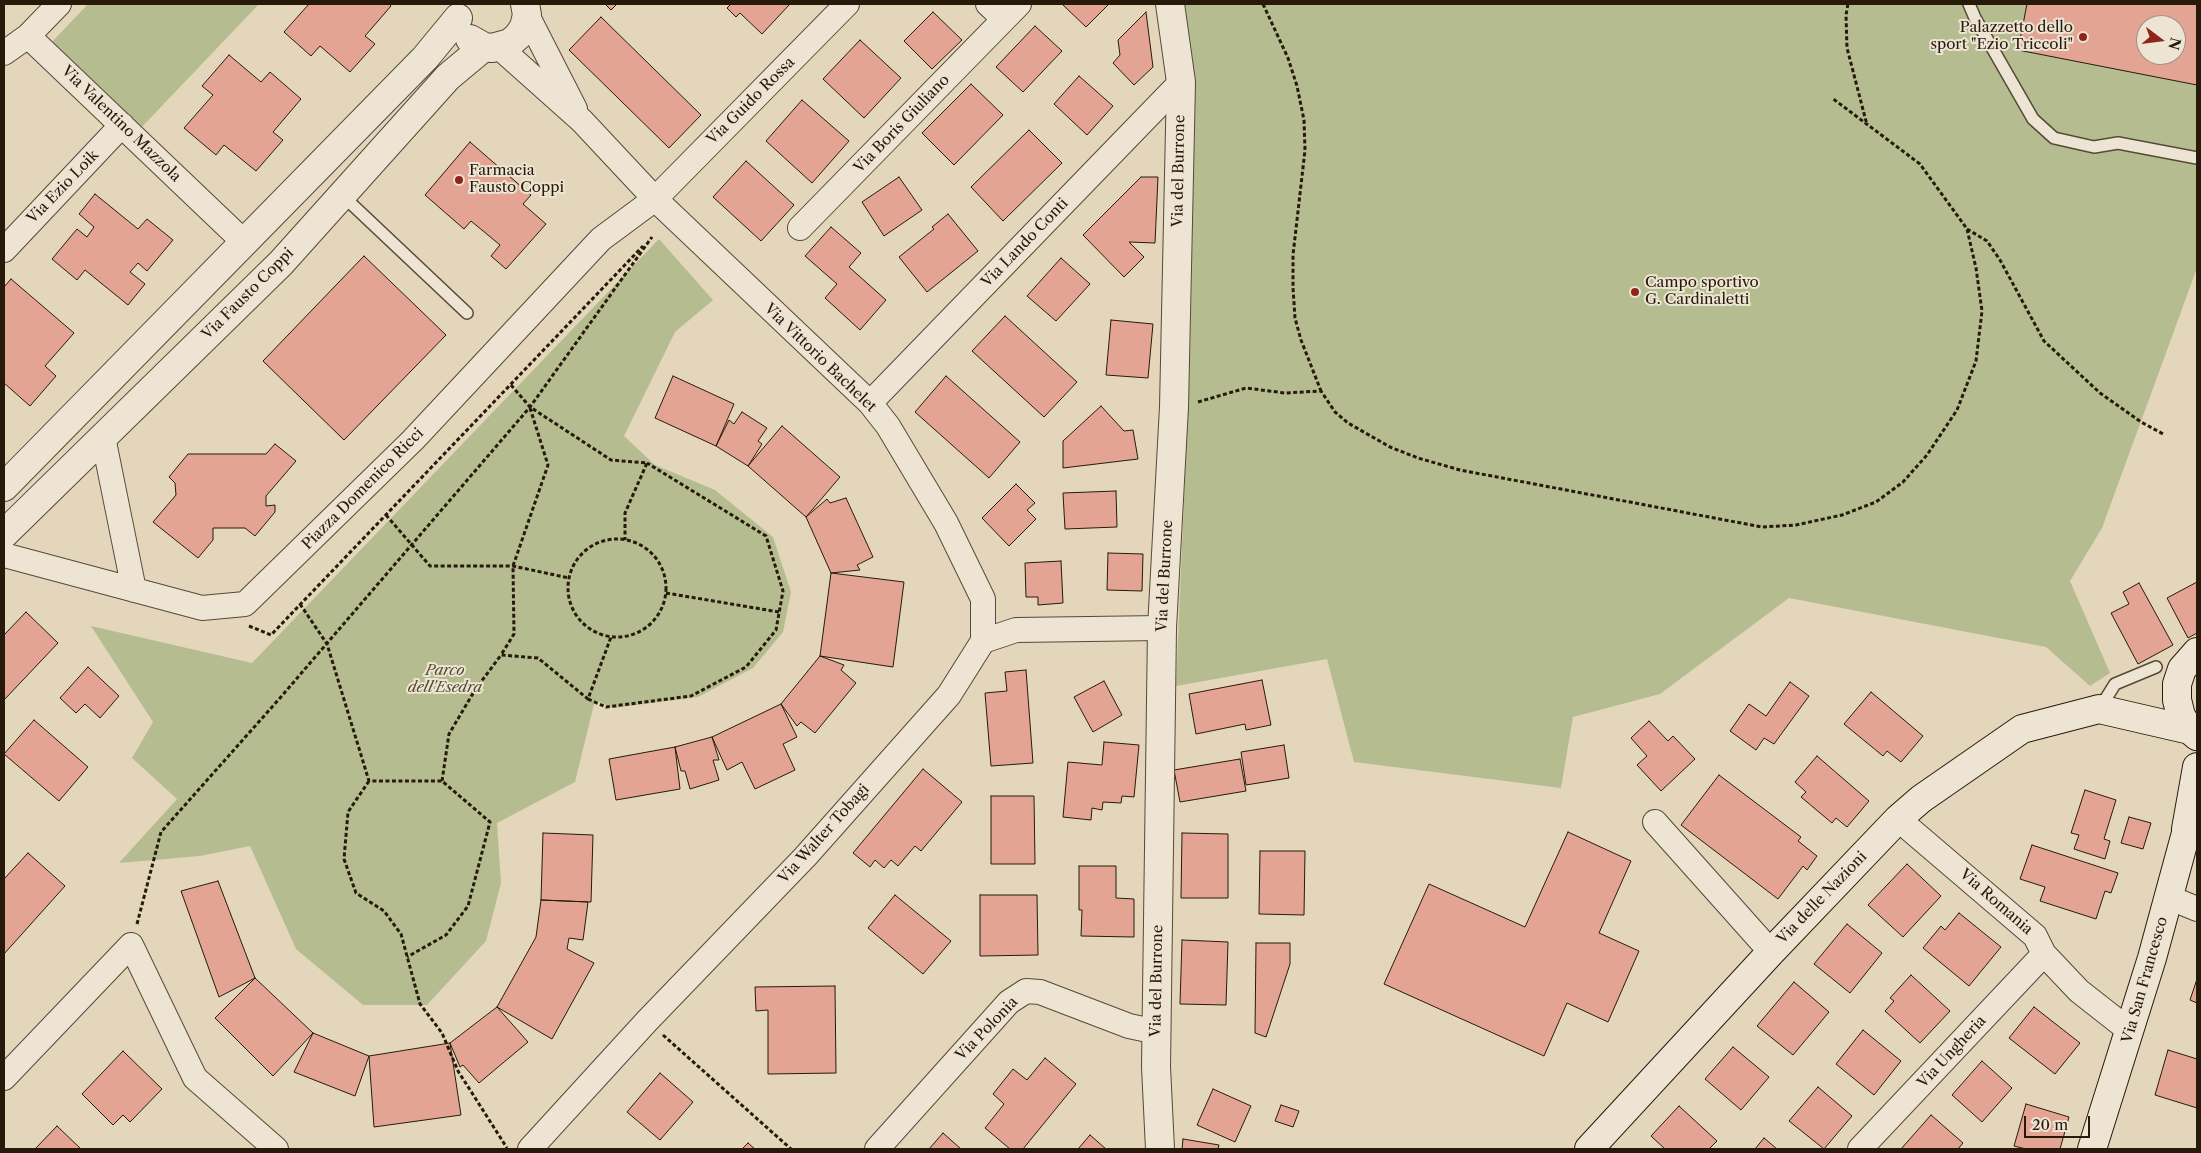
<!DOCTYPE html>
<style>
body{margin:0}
#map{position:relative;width:2201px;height:1153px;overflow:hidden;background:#e3d6bb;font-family:"Libre Caslon Text",serif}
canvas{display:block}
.frame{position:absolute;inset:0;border:5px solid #271a0b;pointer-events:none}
.north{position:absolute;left:2136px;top:15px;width:50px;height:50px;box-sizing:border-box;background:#ede4d3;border:1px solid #9e9383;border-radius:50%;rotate:105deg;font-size:14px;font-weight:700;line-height:20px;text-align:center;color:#271a0b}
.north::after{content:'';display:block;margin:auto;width:18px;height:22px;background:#8f2418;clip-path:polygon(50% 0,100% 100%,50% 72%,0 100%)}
.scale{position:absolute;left:2024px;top:1116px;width:66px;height:22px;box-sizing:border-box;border:2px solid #271a0b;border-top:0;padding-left:6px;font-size:15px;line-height:18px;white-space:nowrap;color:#271a0b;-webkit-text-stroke:4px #ede4d3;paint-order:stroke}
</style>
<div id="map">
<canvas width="2201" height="1153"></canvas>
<div class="frame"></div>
<div class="north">N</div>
<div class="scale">20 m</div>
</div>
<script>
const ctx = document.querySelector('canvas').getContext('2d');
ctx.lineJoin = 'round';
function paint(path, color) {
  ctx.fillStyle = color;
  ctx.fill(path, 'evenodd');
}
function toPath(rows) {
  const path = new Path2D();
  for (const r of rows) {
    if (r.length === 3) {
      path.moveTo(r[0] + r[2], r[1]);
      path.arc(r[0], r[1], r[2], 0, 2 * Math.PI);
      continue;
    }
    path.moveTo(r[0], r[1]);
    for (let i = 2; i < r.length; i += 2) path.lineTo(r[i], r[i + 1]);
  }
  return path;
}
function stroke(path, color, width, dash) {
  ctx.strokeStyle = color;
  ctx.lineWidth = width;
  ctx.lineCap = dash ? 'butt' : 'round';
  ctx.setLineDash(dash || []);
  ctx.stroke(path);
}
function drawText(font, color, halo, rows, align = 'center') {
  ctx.font = font + ' "Libre Caslon Text",serif';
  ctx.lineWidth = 4;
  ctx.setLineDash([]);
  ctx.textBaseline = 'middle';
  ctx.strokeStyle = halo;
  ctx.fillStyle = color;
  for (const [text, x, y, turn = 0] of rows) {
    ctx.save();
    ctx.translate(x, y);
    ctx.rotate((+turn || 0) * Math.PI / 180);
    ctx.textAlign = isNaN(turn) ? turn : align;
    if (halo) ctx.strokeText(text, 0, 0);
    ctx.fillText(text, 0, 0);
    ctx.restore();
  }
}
paint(toPath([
 [88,4,259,4,139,130,50,44],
 [1182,4,2197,4,2197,268,2102,528,2070,581,2110,673,2090,686,2046,647,1789,598,1660,694,1573,717,1561,788,1354,762,1327,659,1176,686,1190,359,1195,104],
 [2146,25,2176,25,2176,55,2146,55],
 [659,239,713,300,675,332,624,436,655,465,715,490,773,537,791,592,783,632,753,668,698,697,613,708,595,700,575,782,497,823,501,883,486,941,427,1005,363,1005,296,949,250,846,200,856,119,863,177,799,132,758,153,722,91,626,252,663]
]), '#b5bd90');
const building = toPath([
 [309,4,389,4,391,6,365,36,375,44,350,72,320,46,311,56,284,32,309,4],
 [605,4,617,4,611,10,605,4],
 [731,4,790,4,762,34,740,13,736,17,727,8,731,4],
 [1062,4,1109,4,1086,27,1062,4],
 [2027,4,2197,4,2197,85,2018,50,2027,4],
 [2146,25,2176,25,2176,55,2146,55,2146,25],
 [933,12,962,40,932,69,904,41,933,12],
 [1146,12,1153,67,1134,85,1113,63,1120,55,1118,40,1146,12],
 [601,17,701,115,669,148,569,50,601,17],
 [1035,26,1062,51,1023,92,996,67,1035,26],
 [860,40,901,78,864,118,823,79,860,40],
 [229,55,261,82,270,72,301,99,273,132,283,140,256,171,224,145,216,155,184,128,213,95,202,86,229,55],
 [1079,76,1113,106,1087,135,1054,104,1079,76],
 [971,84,1003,115,954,165,922,133,971,84],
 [802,100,849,141,812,183,766,141,802,100],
 [1029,130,1062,163,1003,221,971,187,1029,130],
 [470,142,531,195,523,204,546,224,506,269,491,256,500,245,471,221,464,229,425,195,470,142],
 [746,161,794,205,761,241,713,197,746,161],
 [899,177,922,210,884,236,862,202,899,177],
 [1141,177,1158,177,1155,243,1129,242,1144,257,1124,277,1083,235,1141,177],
 [95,194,138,229,147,219,173,240,147,271,138,263,130,272,145,284,128,305,85,270,77,280,52,259,77,229,87,237,94,227,79,214,95,194],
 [948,214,978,251,927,292,899,257,934,229,932,227,948,214],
 [831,227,861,253,849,267,886,300,860,330,825,298,837,284,805,256,831,227],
 [364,256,446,335,344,440,263,361,364,256],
 [1061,258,1090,284,1056,321,1027,296,1061,258],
 [11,279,74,333,45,366,56,376,30,406,4,383,4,287,11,279],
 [1005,316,1077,382,1044,417,972,351,1005,316],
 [1111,320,1153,324,1148,378,1106,375,1111,320],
 [673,376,734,404,716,446,655,418,673,376],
 [946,376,1020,442,989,478,915,412,946,376],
 [1101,406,1124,431,1133,430,1138,459,1063,468,1063,441,1101,406],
 [742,412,767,428,758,441,762,444,748,466,716,446,729,420,734,424,742,412],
 [782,426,840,477,806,517,748,466,782,426],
 [275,444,296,461,266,496,266,506,275,505,275,512,255,536,245,528,213,528,213,540,198,558,153,522,176,495,175,483,169,477,188,454,266,454,275,444],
 [1016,484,1035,503,1027,510,1036,519,1009,546,982,518,1016,484],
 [1116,491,1117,527,1065,529,1063,493,1116,491],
 [846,498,873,557,857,565,860,570,831,573,806,517,827,499,830,503,846,498],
 [1108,553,1143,554,1142,591,1107,590,1108,553],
 [1061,561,1063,603,1038,605,1038,597,1026,597,1025,563,1061,561],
 [831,573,904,582,893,667,820,656,831,573],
 [2197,582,2197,633,2188,638,2167,598,2197,582],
 [2139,583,2173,645,2138,664,2111,613,2129,604,2123,592,2139,583],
 [26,612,58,643,4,700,4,635,26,612],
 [820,656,844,665,841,670,856,683,815,733,801,722,797,726,781,704,820,656],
 [88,667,119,696,100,718,85,704,76,713,60,698,88,667],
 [1026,670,1033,763,991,766,985,693,1007,691,1005,672,1026,670],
 [1262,680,1271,725,1246,730,1245,724,1196,734,1189,694,1262,680],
 [1104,681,1122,715,1093,732,1074,697,1104,681],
 [1790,682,1809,696,1774,744,1764,738,1756,750,1730,731,1749,704,1766,716,1790,682],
 [1871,692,1923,736,1901,762,1887,751,1883,756,1844,724,1871,692],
 [781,704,797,737,783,744,795,770,755,789,742,762,727,770,712,737,781,704],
 [34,720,88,767,59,801,4,754,34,720],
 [1649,721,1668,741,1673,736,1695,759,1661,791,1637,765,1647,756,1631,738,1649,721],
 [712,737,719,760,713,760,719,780,690,789,685,771,681,771,675,747,712,737],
 [1104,742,1139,745,1134,797,1122,796,1121,803,1103,802,1102,810,1092,808,1091,820,1063,817,1068,762,1102,765,1104,742],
 [1284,745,1289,778,1246,785,1241,752,1284,745],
 [675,747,680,789,616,800,609,759,675,747],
 [1817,756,1869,801,1847,827,1836,818,1832,823,1801,797,1806,792,1795,782,1817,756],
 [1240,759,1246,791,1180,802,1174,770,1240,759],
 [923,769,962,802,921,851,915,846,898,866,891,860,884,868,875,860,870,867,853,853,923,769],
 [1719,775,1801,837,1798,841,1817,856,1807,870,1803,866,1778,899,1681,825,1719,775],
 [2085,790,2116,800,2104,839,2110,841,2105,859,2074,849,2079,835,2071,833,2085,790],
 [991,796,1034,796,1035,864,991,864,991,796],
 [2129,817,2151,823,2143,849,2121,843,2129,817],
 [1568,832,1631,861,1599,933,1639,951,1608,1022,1567,1003,1544,1056,1384,984,1429,884,1525,927,1568,832],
 [543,833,593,835,591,902,541,900,543,833],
 [1182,833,1228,834,1228,898,1181,898,1182,833],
 [2032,845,2118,873,2111,893,2105,891,2096,919,2040,901,2045,887,2020,879,2032,845],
 [1260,851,1305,851,1304,915,1259,914,1260,851],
 [28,853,65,886,4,954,4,879,28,853],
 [1907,864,1941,896,1903,937,1868,905,1907,864],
 [1079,866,1116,866,1116,898,1134,899,1134,937,1081,936,1082,910,1079,910,1079,866],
 [218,881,255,978,219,997,181,891,218,881],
 [895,895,951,941,923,974,868,928,895,895],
 [980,895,1037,895,1038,955,980,956,980,895],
 [541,900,588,902,583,940,569,938,567,949,594,963,552,1039,497,1007,536,937,541,900],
 [1959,913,2001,947,1969,986,1923,948,1941,926,1945,930,1959,913],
 [1847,924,1882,953,1850,993,1814,964,1847,924],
 [1182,940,1228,942,1226,1005,1180,1004,1182,940],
 [1256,943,1290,943,1290,964,1266,1037,1255,1033,1256,943],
 [1911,975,1950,1011,1920,1043,1885,1011,1894,1001,1890,998,1911,975],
 [255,978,313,1033,273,1076,215,1018,255,978],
 [2197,979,2197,1003,2190,1000,2197,979],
 [1794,982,1829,1012,1793,1055,1757,1026,1794,982],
 [835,986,836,1073,768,1074,768,1010,756,1011,755,987,835,986],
 [497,1007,528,1042,479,1083,463,1065,460,1067,450,1043,497,1007],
 [2034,1007,2080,1043,2055,1074,2009,1038,2034,1007],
 [1863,1030,1901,1061,1874,1095,1836,1064,1863,1030],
 [313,1033,369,1056,355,1096,294,1072,313,1033],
 [450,1043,461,1115,374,1127,369,1056,450,1043],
 [1733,1047,1769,1077,1741,1110,1705,1079,1733,1047],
 [2168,1050,2197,1059,2197,1108,2155,1095,2168,1050],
 [123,1051,162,1089,130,1122,123,1115,113,1125,82,1094,123,1051],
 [1045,1058,1076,1084,1023,1149,1010,1149,985,1128,1004,1104,993,1094,1013,1069,1027,1080,1045,1058],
 [1982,1061,2012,1088,1982,1122,1952,1095,1982,1061],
 [660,1073,693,1102,660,1140,627,1112,660,1073],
 [1818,1087,1852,1116,1824,1149,1789,1121,1818,1087],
 [1213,1089,1251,1106,1235,1142,1197,1125,1213,1089],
 [2026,1104,2069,1117,2060,1149,2026,1149,2014,1146,2026,1104],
 [1281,1105,1299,1111,1293,1127,1275,1121,1281,1105],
 [1679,1106,1717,1141,1709,1149,1665,1149,1651,1136,1679,1106],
 [1931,1115,1963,1143,1958,1149,1901,1149,1931,1115],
 [57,1126,81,1149,35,1149,57,1126],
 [943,1133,961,1149,929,1149,943,1133],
 [1090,1135,1106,1149,1078,1149,1090,1135],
 [1764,1138,1777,1149,1755,1149,1764,1138],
 [1183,1139,1219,1145,1218,1149,1182,1149,1183,1139],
 [748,1143,755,1149,742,1149,748,1143]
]);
paint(building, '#e4a493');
stroke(building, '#271a0b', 1);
const service = toPath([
 [1969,4,1975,18,2033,119,2054,138,2094,147,2118,143,2197,158],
 [342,195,467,313],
 [2100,708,2115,684,2156,667]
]);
const minor = toPath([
 [59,4,28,36,245,243],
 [988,4,1004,19],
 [527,15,575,109],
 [499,47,582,121,655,199,870,403,888,426,946,523,983,599,983,641],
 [4,53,28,36],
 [800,228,1019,4],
 [4,250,122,125],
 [870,403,1181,82],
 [103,437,134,590],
 [4,555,202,608,245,604,413,440,601,239,655,199,847,4],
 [1898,819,2035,936,2044,954,2079,991,2130,1031],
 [1655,822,1771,952],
 [2168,897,2197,909],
 [4,1078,131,945,195,1078,276,1149],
 [530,1149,647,1021,805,857,949,695,983,641,1016,630,1162,628],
 [877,1149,1009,1002,1026,991,1040,992,1129,1026,1157,1032],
 [1860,1149,2044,954]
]);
const tertiary = toPath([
 [470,39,484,47,492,48,510,43,518,36,524,27,527,15,525,4],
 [4,487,425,58,458,18],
 [4,534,281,263,448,77,484,47],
 [1160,1149,1156,1067,1162,628,1174,407,1181,82,1170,4]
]);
const secondary = toPath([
 [2197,652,2182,669,2177,684,2177,700,2181,716,2190,730,2197,736],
 [2186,829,2197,767],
 [1589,1149,1771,952,1898,819,1921,799,2022,729,2099,709,2190,730],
 [2092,1149,2152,958,2186,833,2197,811]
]);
stroke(service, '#564937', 14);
stroke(minor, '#564937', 26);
stroke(tertiary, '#564937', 30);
stroke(secondary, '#271a0b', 30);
stroke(toPath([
 [1263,4,1288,58,1297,86,1304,120,1305,150,1293,255,1293,288,1295,318,1301,340,1321,391],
 [1848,4,1846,15,1847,48,1867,125],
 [1967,229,1987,241,2000,260,2044,341,2100,393,2141,422,2165,435],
 [511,385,530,407,611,460,647,463,625,513,625,540],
 [1198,402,1246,388,1285,393,1321,391,1335,412,1348,423,1390,447,1418,458,1460,470,1762,527,1796,525,1842,515,1876,502,1903,482,1927,455,1957,410,1976,361,1982,311,1976,268,1967,229,1920,164,1832,98],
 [530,408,548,465,513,566,514,634,501,655,538,658,588,699,611,637],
 [386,515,430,566,513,566,569,578],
 [617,588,49],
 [666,593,779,612],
 [300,604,327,644,369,781,442,781,490,822,468,906,446,935,407,957],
 [249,626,271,635,643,246],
 [588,699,606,707,691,696,746,667,776,630,783,591,766,536,647,463],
 [369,781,348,812,344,859,356,893,384,911,401,934,420,1004,442,1033,458,1071,507,1148],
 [442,781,449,734,475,690,501,655],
 [137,924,161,832,280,698,530,407,652,237],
 [663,1035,791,1149]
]), '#271a0b', 3, [4, 2.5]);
stroke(service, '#ede4d3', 11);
stroke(minor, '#ede4d3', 24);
stroke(tertiary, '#ede4d3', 28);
stroke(secondary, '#ede4d3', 28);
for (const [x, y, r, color] of [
 [2083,37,5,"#8f2418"],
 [459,180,5,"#8f2418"],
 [1635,292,5,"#8f2418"]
]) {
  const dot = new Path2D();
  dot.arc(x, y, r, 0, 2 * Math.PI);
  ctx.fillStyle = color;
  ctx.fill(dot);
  stroke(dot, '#ede4d3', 2);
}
drawText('15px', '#271a0b', '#ede4d3', [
 ["Palazzetto dello",2073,28,"right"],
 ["sport \"Ezio Triccoli\"",2073,45,"right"],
 ["Farmacia",469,171],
 ["Fausto Coppi",469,188],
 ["Campo sportivo",1645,283],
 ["G. Cardinaletti",1645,300]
], 'left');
drawText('15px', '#271a0b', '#ede4d3', [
 ["Via Guido Rossa",751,101,-45],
 ["Via Valentino Mazzola",121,124,44],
 ["Via Boris Giuliano",902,124,-46],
 ["Via del Burrone",1179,171,-89],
 ["Via Ezio Loik",63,187,-46],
 ["Via Lando Conti",1025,243,-46],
 ["Via Fausto Coppi",248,294,-45],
 ["Via Vittorio Bachelet",820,358,44],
 ["Piazza Domenico Ricci",363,489,-45],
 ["Via del Burrone",1165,576,-87],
 ["Via Walter Tobagi",824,834,-48],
 ["Via delle Nazioni",1822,898,-46],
 ["Via Romania",1996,902,41],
 ["Via San Francesco",2145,980,-74],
 ["Via del Burrone",1157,981,-89],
 ["Via Polonia",987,1029,-46],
 ["Via Ungheria",1952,1052,-47]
]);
drawText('italic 15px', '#524b33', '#ede4d3', [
 ["Parco",445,671],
 ["dell'Esedra",445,688]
]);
</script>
